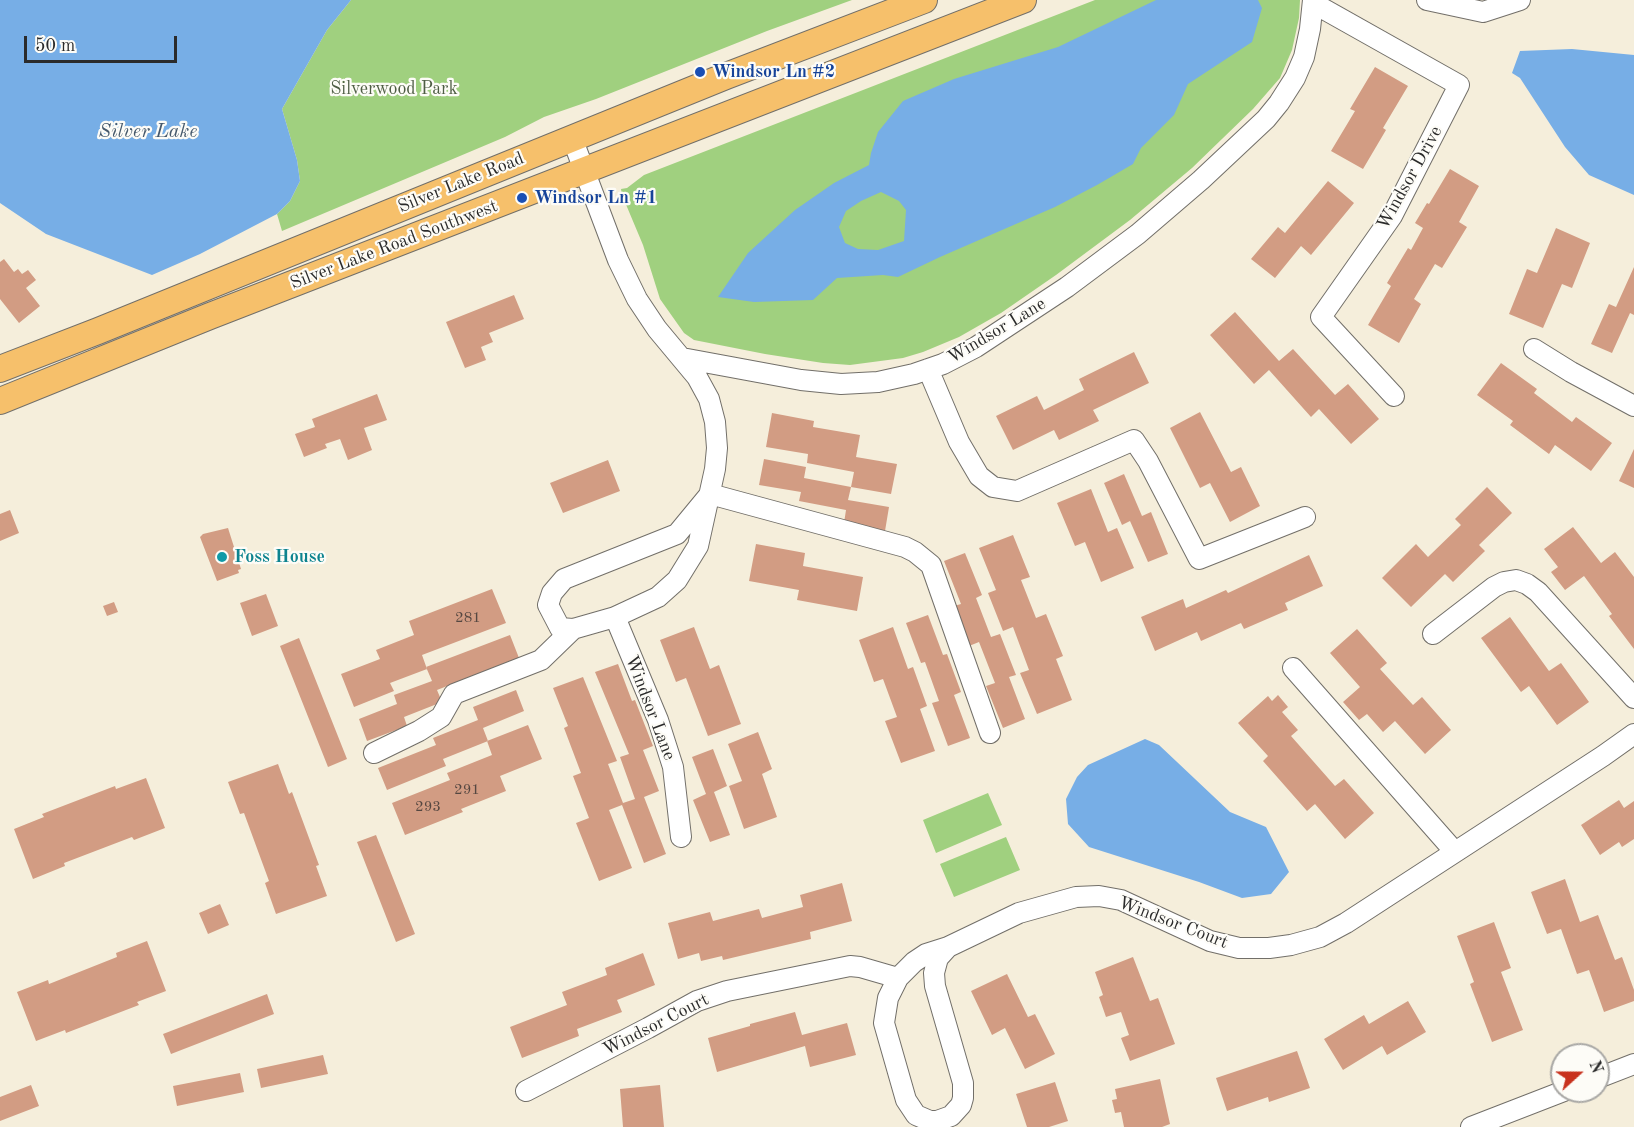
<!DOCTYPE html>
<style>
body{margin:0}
#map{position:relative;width:1634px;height:1127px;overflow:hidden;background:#f5eedb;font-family:"Old Standard TT",serif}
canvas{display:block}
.north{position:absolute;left:1550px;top:1043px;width:60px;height:60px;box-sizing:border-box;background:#fdfcf7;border:2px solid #a9a8a5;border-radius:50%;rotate:69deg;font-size:16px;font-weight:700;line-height:24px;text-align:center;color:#2b2b2b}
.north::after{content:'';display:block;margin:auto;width:21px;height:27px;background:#c8321e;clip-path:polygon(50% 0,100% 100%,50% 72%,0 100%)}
.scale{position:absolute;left:24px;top:36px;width:153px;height:27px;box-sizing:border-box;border:3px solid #2b2b2b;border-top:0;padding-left:8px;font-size:18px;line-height:21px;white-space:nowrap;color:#2b2b2b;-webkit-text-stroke:4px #fdfcf7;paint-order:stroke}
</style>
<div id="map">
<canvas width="1634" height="1127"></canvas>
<div class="north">N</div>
<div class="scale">50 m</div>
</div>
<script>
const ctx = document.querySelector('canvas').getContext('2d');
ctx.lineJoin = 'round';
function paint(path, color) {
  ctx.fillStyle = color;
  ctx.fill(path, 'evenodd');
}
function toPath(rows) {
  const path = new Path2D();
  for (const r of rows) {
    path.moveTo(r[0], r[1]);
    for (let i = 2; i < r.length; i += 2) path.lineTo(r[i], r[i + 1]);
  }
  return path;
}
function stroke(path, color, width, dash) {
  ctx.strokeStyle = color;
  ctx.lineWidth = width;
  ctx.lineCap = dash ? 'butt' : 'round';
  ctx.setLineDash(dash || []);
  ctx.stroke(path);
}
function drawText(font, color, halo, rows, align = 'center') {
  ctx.font = font + ' "Old Standard TT",serif';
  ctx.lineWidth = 4.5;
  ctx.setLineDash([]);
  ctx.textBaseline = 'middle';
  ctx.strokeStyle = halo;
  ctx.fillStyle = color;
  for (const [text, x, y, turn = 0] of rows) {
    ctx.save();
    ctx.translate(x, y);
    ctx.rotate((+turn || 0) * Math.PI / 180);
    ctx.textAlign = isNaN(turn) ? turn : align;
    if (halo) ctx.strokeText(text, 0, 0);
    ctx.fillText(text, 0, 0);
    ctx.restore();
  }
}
paint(toPath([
 [351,0,852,0,767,31,596,99,544,117,505,137,282,231,277,214,290,201,300,181,297,160,282,109,327,30],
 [1095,0,1300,0,1299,18,1292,50,1280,78,1253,109,1192,168,1130,220,1056,275,1001,313,959,337,923,352,903,358,850,365,823,363,765,354,694,340,684,333,660,299,643,245,622,195,621,189,627,188,644,175],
 [988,793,1002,825,936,853,923,820],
 [1006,837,1020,870,954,897,940,864]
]), '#a0d07f');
paint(toPath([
 [0,0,351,0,327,30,282,109,297,160,300,181,290,201,277,214,200,254,152,275,46,234,0,203],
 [1156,0,1258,0,1262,8,1252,42,1188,84,1174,115,1141,148,1133,164,1097,185,1055,207,940,257,898,277,883,275,837,278,813,300,754,302,718,297,748,253,795,210,834,183,869,165,871,153,878,132,903,101,954,79,1058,47],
 [881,192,899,201,906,210,904,241,878,250,858,249,845,243,839,227,846,211,861,201],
 [1572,49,1634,55,1634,195,1589,175,1565,147,1520,78,1512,73,1520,51],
 [1145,739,1159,745,1230,812,1266,827,1289,872,1271,894,1242,898,1199,882,1089,847,1068,824,1066,799,1077,777,1088,765]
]), '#77aee6');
paint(toPath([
 [1375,67,1408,86,1383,128,1386,130,1363,169,1331,151,1355,111,1350,109],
 [1450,169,1479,186,1459,222,1467,227,1442,268,1435,264,1414,299,1421,304,1399,343,1368,325,1391,286,1387,283,1408,248,1411,250,1423,228,1415,223,1427,203,1429,204],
 [1328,181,1354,203,1311,255,1301,246,1275,278,1251,259,1278,227,1285,233],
 [1556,228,1590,243,1572,288,1562,284,1543,328,1509,314,1527,269,1537,273],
 [4,259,14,272,18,269,22,274,28,270,36,280,26,288,40,306,19,323,0,299,0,262],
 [1634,267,1634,315,1630,313,1612,353,1591,344,1609,304,1616,307],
 [514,295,524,319,489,333,493,342,481,347,486,360,465,368,446,322],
 [1235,312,1279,361,1293,349,1335,395,1348,384,1379,419,1351,444,1319,409,1311,417,1269,370,1254,384,1210,335],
 [1134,352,1149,383,1093,410,1099,421,1059,440,1054,430,1013,450,996,416,1037,396,1044,410,1084,390,1079,379],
 [1501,363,1537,389,1534,393,1572,422,1576,417,1612,443,1591,471,1555,445,1549,454,1510,425,1513,421,1477,395],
 [377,394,387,420,364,428,372,450,348,460,340,439,325,444,327,448,304,457,295,434,315,427,312,419],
 [1200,412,1231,472,1241,467,1260,506,1230,522,1210,483,1200,488,1170,428],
 [772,413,814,421,813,427,860,435,856,457,897,464,891,494,851,487,854,472,807,463,808,454,766,447],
 [1634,449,1634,488,1619,481],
 [764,459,806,467,804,478,851,487,848,500,889,507,885,531,844,523,846,510,799,501,801,492,759,485],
 [608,460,620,491,563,513,550,483],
 [1124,474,1142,516,1151,512,1168,554,1148,562,1130,521,1122,525,1104,483],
 [1487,487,1512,513,1479,545,1485,551,1453,582,1445,574,1411,607,1382,578,1416,544,1428,557,1461,525,1455,519],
 [1091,489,1108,532,1117,528,1134,568,1101,582,1085,542,1075,546,1057,503],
 [10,510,19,533,0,541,0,514],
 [1573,527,1601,563,1615,552,1634,577,1634,649,1609,616,1612,614,1584,576,1565,590,1551,572,1558,567,1544,549],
 [228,528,241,569,238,570,239,573,217,581,200,537,203,534],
 [1013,535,1030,577,1021,580,1036,618,1046,614,1063,656,1056,659,1072,700,1037,714,1020,673,1029,670,1013,627,1003,631,988,593,996,590,979,548],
 [756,544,805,553,803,566,863,577,857,611,797,600,799,590,749,581],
 [965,553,982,595,976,598,991,637,1000,634,1016,675,1009,677,1025,719,1003,728,986,686,995,683,979,642,969,646,954,606,961,604,944,561],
 [1309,555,1323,586,1285,603,1288,610,1244,629,1241,623,1201,641,1197,632,1155,651,1141,617,1183,599,1186,608,1226,590,1228,593],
 [492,589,506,623,422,655,427,669,390,683,394,691,354,707,341,674,380,659,376,650,414,635,409,621],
 [266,594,278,626,252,636,240,603],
 [114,602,118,612,107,616,103,606],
 [928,615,943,655,947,654,961,692,954,695,970,738,948,746,932,703,939,701,925,662,921,663,906,623],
 [1510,617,1549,671,1561,663,1589,702,1557,725,1529,686,1521,692,1481,638],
 [694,627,710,669,719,665,741,724,708,736,686,678,676,682,660,640],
 [893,627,908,669,913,667,927,706,920,709,935,751,901,763,885,721,897,717,883,679,874,682,859,640],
 [1357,629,1387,663,1380,669,1413,705,1422,697,1451,730,1425,754,1395,721,1383,732,1367,714,1359,720,1343,702,1360,687,1330,653],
 [510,635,519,658,437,690,442,702,404,717,407,726,367,741,359,719,397,704,394,695,432,681,426,667],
 [299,638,347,759,328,767,280,646],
 [618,664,632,701,635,700,653,746,643,750,659,791,644,797,666,854,644,863,622,805,609,810,632,868,599,881,576,823,589,818,573,776,581,773,564,728,568,726,553,688,583,677,617,761,608,764,623,803,635,799,620,757,629,754,595,672],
 [516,690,524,711,483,728,488,741,443,759,446,766,387,790,378,768,436,745,433,738,478,720,473,707],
 [1278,695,1288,707,1282,712,1298,730,1291,736,1335,786,1344,779,1374,813,1345,839,1315,804,1307,811,1263,761,1268,756,1238,723,1268,696,1272,701],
 [528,725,542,759,500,776,506,791,461,809,463,812,405,835,392,803,450,780,447,773,492,755,487,741],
 [758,732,772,769,762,774,777,817,744,829,729,786,742,781,728,744],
 [713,749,727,786,714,792,730,835,710,842,693,800,706,794,692,757],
 [278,764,289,794,292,792,319,865,316,866,327,896,276,914,265,883,269,881,244,813,240,814,228,782],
 [146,778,165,828,134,840,132,837,64,863,65,866,33,879,14,829,44,817,42,814,115,786,116,789],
 [1619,800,1624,808,1634,801,1634,839,1622,847,1619,842,1600,855,1581,825],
 [376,835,415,934,396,942,357,842],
 [1565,879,1580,922,1598,915,1615,960,1622,957,1634,990,1634,1001,1604,1012,1589,970,1577,974,1561,929,1547,934,1531,892],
 [842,883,852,921,810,932,811,939,723,960,722,956,701,961,699,953,678,959,668,923,710,912,713,921,759,909,762,918,803,907,800,895],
 [220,904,229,925,208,934,199,913],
 [1494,922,1511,968,1501,972,1523,1030,1492,1042,1470,984,1474,982,1457,936],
 [147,941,166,991,137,1002,139,1005,66,1033,65,1030,36,1041,17,992,48,980,49,984,117,957,116,953],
 [643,953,655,985,617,1000,622,1012,577,1029,579,1036,522,1058,510,1027,567,1005,562,992,607,975,605,968],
 [1133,957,1150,1001,1158,998,1175,1044,1130,1061,1121,1038,1129,1035,1121,1012,1106,1017,1099,997,1103,995,1095,972],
 [1007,974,1028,1017,1035,1014,1055,1054,1025,1069,1005,1028,992,1035,971,991],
 [267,994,274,1014,171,1054,163,1034],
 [1408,1001,1426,1032,1387,1055,1382,1046,1343,1070,1324,1039,1364,1015,1369,1024],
 [795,1012,802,1035,847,1023,856,1055,810,1067,805,1046,717,1072,708,1038,750,1026,750,1024],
 [1297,1051,1310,1088,1269,1102,1268,1097,1227,1111,1216,1078],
 [323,1055,328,1074,261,1088,257,1069],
 [240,1073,244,1092,177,1106,173,1086],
 [1160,1079,1170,1124,1162,1127,1124,1127,1121,1112,1115,1113,1112,1100,1117,1099,1115,1089],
 [1055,1082,1068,1121,1049,1127,1027,1127,1016,1094],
 [31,1085,39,1106,0,1121,0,1097],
 [660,1085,664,1127,623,1127,620,1089]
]), '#d29c83');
const minor = toPath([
 [1427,0,1483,12,1520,0],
 [1313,3,1459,85,1392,216,1321,317,1394,396],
 [572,138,618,260,637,299,657,329,697,377,709,399,715,422,717,448,715,469,698,546,677,580,658,597,615,617,573,629,560,628,548,605,552,593,564,579,677,534,710,494],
 [1534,349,1571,372,1634,406],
 [682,358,801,380,841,384,878,382,914,374,943,364,976,347,1067,287,1138,234,1201,180,1266,119,1279,103,1295,78,1304,57,1310,29,1313,0],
 [928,369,959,442,979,476,993,487,1017,491,1134,440,1148,461,1199,559,1305,517],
 [710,494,905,547,915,552,931,565,990,733],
 [615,617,658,720,673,767,681,837],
 [1433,634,1494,587,1504,582,1516,580,1527,584,1538,592,1634,698],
 [1293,668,1455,852],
 [374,753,419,731,441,717,454,694,541,660,573,629],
 [948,947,938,958,934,973,935,986,963,1083,963,1098,961,1105,951,1116,937,1121,930,1121,916,1115,906,1100,884,1023,888,998,898,978,914,962,926,954,948,947,1019,913,1076,897,1099,896,1121,900,1210,941,1239,948,1269,948,1291,945,1320,937,1346,923,1603,756,1634,734],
 [1598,1078,1634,1064],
 [526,1091,648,1028,697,1001,727,991,850,966,860,967,898,978],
 [1471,1127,1564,1091]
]);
const major = toPath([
 [0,369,98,331,726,76,924,0],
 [0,401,210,316,1023,0]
]);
stroke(minor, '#726f69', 22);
stroke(major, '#726f69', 28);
stroke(minor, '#fff', 20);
stroke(major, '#f6c06b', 26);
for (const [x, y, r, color] of [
 [700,72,6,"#1a4fb4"],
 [522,198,6,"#1a4fb4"],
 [222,557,6,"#0f9aa8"]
]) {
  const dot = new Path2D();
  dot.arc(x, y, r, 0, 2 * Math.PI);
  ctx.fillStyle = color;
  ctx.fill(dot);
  stroke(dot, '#fdfcf7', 2);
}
drawText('15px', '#554741', null, [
 ["281",468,618],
 ["291",467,790],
 ["293",428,807]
]);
drawText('bold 18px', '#164399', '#fdfcf7', [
 ["Windsor Ln #2",712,72],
 ["Windsor Ln #1",534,198]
], 'left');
drawText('18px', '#4e5d44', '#fdfcf7', [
 ["Silverwood Park",394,89]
]);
drawText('18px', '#2b2b2b', '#fdfcf7', [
 ["Windsor Drive",1410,178,-61],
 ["Silver Lake Road",461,183,-22],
 ["Silver Lake Road Southwest",394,245,-21],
 ["Windsor Lane",997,331,-31],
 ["Windsor Lane",650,708,69],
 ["Windsor Court",1173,923,21],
 ["Windsor Court",656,1025,-27]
]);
drawText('bold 18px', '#0d838f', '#fdfcf7', [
 ["Foss House",234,557]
], 'left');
drawText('italic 20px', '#46596c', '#fdfcf7', [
 ["Silver Lake",148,132]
]);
</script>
